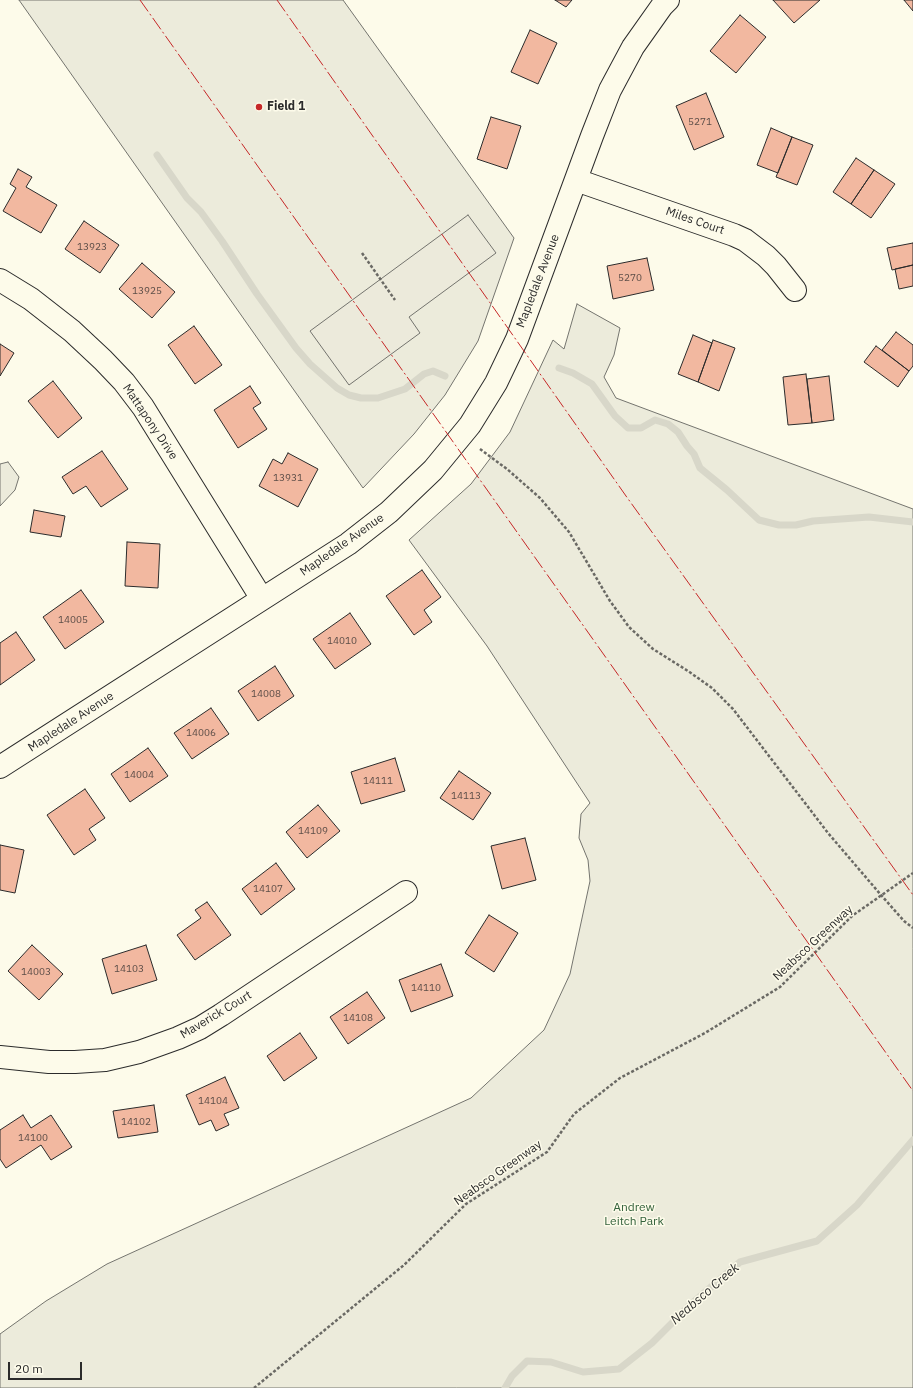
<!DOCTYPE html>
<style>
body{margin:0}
#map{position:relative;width:913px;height:1388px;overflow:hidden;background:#fdfbea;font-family:"IBM Plex Sans",sans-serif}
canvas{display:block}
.scale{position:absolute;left:8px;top:1362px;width:74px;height:18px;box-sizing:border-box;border:2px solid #2b2b2b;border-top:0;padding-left:5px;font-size:12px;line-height:14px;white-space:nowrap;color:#2b2b2b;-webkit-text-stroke:3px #fdfbea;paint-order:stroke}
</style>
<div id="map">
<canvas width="913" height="1388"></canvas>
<div class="scale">20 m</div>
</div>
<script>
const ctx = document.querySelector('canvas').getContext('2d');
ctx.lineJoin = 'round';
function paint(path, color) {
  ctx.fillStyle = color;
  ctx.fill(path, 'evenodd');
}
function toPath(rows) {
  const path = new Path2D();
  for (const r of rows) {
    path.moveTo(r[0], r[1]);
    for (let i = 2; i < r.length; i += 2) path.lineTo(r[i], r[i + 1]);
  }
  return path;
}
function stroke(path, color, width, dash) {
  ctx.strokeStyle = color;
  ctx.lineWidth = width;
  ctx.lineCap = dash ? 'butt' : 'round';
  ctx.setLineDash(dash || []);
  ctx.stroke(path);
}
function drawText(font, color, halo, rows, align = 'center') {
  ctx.font = font + ' "IBM Plex Sans",sans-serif';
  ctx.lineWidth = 3;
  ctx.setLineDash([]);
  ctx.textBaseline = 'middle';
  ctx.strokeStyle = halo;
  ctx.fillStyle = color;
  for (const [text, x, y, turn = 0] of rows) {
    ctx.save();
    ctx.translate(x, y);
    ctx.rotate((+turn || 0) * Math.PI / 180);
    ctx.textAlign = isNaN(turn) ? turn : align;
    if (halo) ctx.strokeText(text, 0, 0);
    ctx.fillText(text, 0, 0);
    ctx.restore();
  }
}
const green = toPath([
 [19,0,343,0,514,238,478,341,445,395,414,434,363,488,19,0],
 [577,304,620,328,614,355,604,377,616,398,913,509,913,1388,0,1388,0,1334,46,1301,107,1264,471,1098,544,1030,570,974,590,881,588,860,579,838,581,814,590,803,487,646,409,540,471,484,510,432,553,340,564,349,577,304],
 [8,462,19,477,15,490,0,506,0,464,8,462]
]);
paint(green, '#ecebdb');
stroke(green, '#74746e', 1);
const parking = toPath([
 [468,215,496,253,409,317,420,333,349,385,310,331,468,215]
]);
paint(parking, '#eceadb');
stroke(parking, '#74746e', 1);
stroke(toPath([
 [157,155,187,198,201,212,222,241,257,294,296,348,310,364,337,388,349,395,361,398,378,398,405,389,424,374,433,371,445,376],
 [559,368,573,373,592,384,615,416,628,428,641,428,655,420,668,424,678,432,687,446,694,454,700,468,727,490,759,520,779,525,796,525,813,521,869,517,913,522],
 [505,1388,512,1376,527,1361,551,1362,583,1372,619,1369,652,1343,689,1306,740,1262,817,1241,857,1205,913,1140]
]), '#d8d7c9', 7);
const building = toPath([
 [555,0,572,0,566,7,555,0],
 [773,0,820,0,794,23,773,0],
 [904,0,913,0,913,11,904,0],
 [740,15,766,37,736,73,710,51,740,15],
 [530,30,557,43,538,84,511,72,530,30],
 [706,93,724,137,694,150,676,106,706,93],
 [491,117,521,126,507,169,477,159,491,117],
 [771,128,792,137,778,173,757,165,771,128],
 [792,137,813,145,797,185,776,177,792,137],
 [856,158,874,170,851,204,833,192,856,158],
 [18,169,32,177,26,187,57,205,41,233,3,211,16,188,10,184,18,169],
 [874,170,895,184,871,218,851,204,874,170],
 [84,221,119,245,100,273,65,249,84,221],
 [913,243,913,265,892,270,887,248,913,243],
 [647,258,654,290,613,299,607,266,647,258],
 [142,263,175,292,152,318,119,289,142,263],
 [913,265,913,286,899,289,895,269,913,265],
 [194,326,222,365,195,384,168,345,194,326],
 [896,332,913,345,913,366,909,371,882,350,896,332],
 [693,335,712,343,698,382,678,374,693,335],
 [713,340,735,348,719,391,698,382,713,340],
 [0,344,14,353,0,376,0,344],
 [876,346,909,371,898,387,864,362,876,346],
 [806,374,812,423,788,425,783,377,806,374],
 [829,376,834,420,812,423,807,379,829,376],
 [53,381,82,418,58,438,28,401,53,381],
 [250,386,261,403,253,408,267,429,238,448,214,410,250,386],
 [102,451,128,489,101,507,86,486,73,494,62,477,102,451],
 [288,453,318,469,298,507,259,486,273,459,282,464,288,453],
 [34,510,65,516,61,537,30,532,34,510],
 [127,542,160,544,158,588,125,586,127,542],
 [422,570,441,597,424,610,432,622,414,635,386,596,422,570],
 [81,590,104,622,65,649,43,617,81,590],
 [350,613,371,644,335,669,313,639,350,613],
 [16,632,35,660,0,685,0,643,16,632],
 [275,666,294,696,258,721,238,691,275,666],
 [211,708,229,734,192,759,174,733,211,708],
 [148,748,168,776,130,802,111,774,148,748],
 [395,758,405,791,361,804,351,772,395,758],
 [459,771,491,793,473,820,440,798,459,771],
 [85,789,105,818,89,829,96,840,74,855,47,815,85,789],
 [318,805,340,831,307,858,286,832,318,805],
 [525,838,536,880,502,889,491,846,525,838],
 [0,845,24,850,15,893,0,890,0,845],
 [276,863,295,889,261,915,242,889,276,863],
 [207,902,231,935,195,960,177,935,201,918,195,910,207,902],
 [489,915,518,933,494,972,465,953,489,915],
 [32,945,63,974,39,1000,8,971,32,945],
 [146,945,157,980,112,994,102,959,146,945],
 [441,964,453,996,411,1012,399,980,441,964],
 [367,992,385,1018,348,1044,330,1017,367,992],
 [300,1033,317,1058,284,1081,267,1056,300,1033],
 [225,1077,239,1108,224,1114,229,1125,216,1131,211,1120,199,1125,186,1095,225,1077],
 [154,1105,158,1132,118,1138,113,1111,154,1105],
 [23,1115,31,1128,51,1115,72,1147,51,1160,41,1145,6,1168,0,1159,0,1130,23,1115]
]);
paint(building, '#f2b8a0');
stroke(building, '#2b2b2b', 1);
const minor = toPath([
 [576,180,734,235,745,240,766,256,776,266,795,290],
 [0,280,31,299,72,331,103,360,124,382,143,407,262,599],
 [0,767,348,544,389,512,433,470,470,425,496,383,517,339,592,136,610,90,633,47,662,6,668,0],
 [0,1057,49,1062,75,1062,105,1060,139,1052,178,1038,200,1028,221,1015,406,892]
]);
stroke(minor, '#2b2b2b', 24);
stroke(toPath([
 [362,253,395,300],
 [480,449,507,469,540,498,569,532,610,601,629,627,653,649,688,671,712,688,733,709,828,833,881,895,904,921,913,928],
 [254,1388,404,1265,466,1204,547,1152,574,1114,620,1078,705,1033,780,987,852,916,913,873]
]), '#6a6964', 2.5, [3, 2]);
stroke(minor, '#fdfbea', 22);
stroke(toPath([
 [140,0,913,1091],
 [277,0,626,496,913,895]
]), '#c62828', 1, [14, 3, 2, 3]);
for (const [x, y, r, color] of [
 [259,107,4,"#c62828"]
]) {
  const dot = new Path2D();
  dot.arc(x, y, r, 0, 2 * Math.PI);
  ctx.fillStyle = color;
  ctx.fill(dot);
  stroke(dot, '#fdfbea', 1.5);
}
drawText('10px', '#5d4e48', null, [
 ["5271",700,122],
 ["13923",92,247],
 ["5270",630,278],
 ["13925",147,291],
 ["13931",288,478],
 ["14005",73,620],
 ["14010",342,641],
 ["14008",266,694],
 ["14006",201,733],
 ["14004",139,775],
 ["14111",378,781],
 ["14113",466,796],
 ["14109",313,831],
 ["14107",268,889],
 ["14103",129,969],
 ["14003",36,972],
 ["14110",426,988],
 ["14108",358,1018],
 ["14104",213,1101],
 ["14102",136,1122],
 ["14100",33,1138]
]);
drawText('bold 12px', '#2b2b2b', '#fdfbea', [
 ["Field 1",267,107]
], 'left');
drawText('12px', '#2b2b2b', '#fdfbea', [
 ["Miles Court",695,221,19],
 ["Mapledale Avenue",538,281,-69],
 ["Mattapony Drive",150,422,56],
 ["Mapledale Avenue",342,545,-35],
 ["Mapledale Avenue",71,722,-33],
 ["Neabsco Greenway",813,943,-43],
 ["Maverick Court",216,1015,-31],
 ["Neabsco Greenway",498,1173,-35]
]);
drawText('12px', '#34623c', '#fdfbea', [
 ["Andrew",634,1208],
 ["Leitch Park",634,1222]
]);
drawText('italic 13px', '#2b2b2b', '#fdfbea', [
 ["Neabsco Creek",705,1294,-41]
]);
</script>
